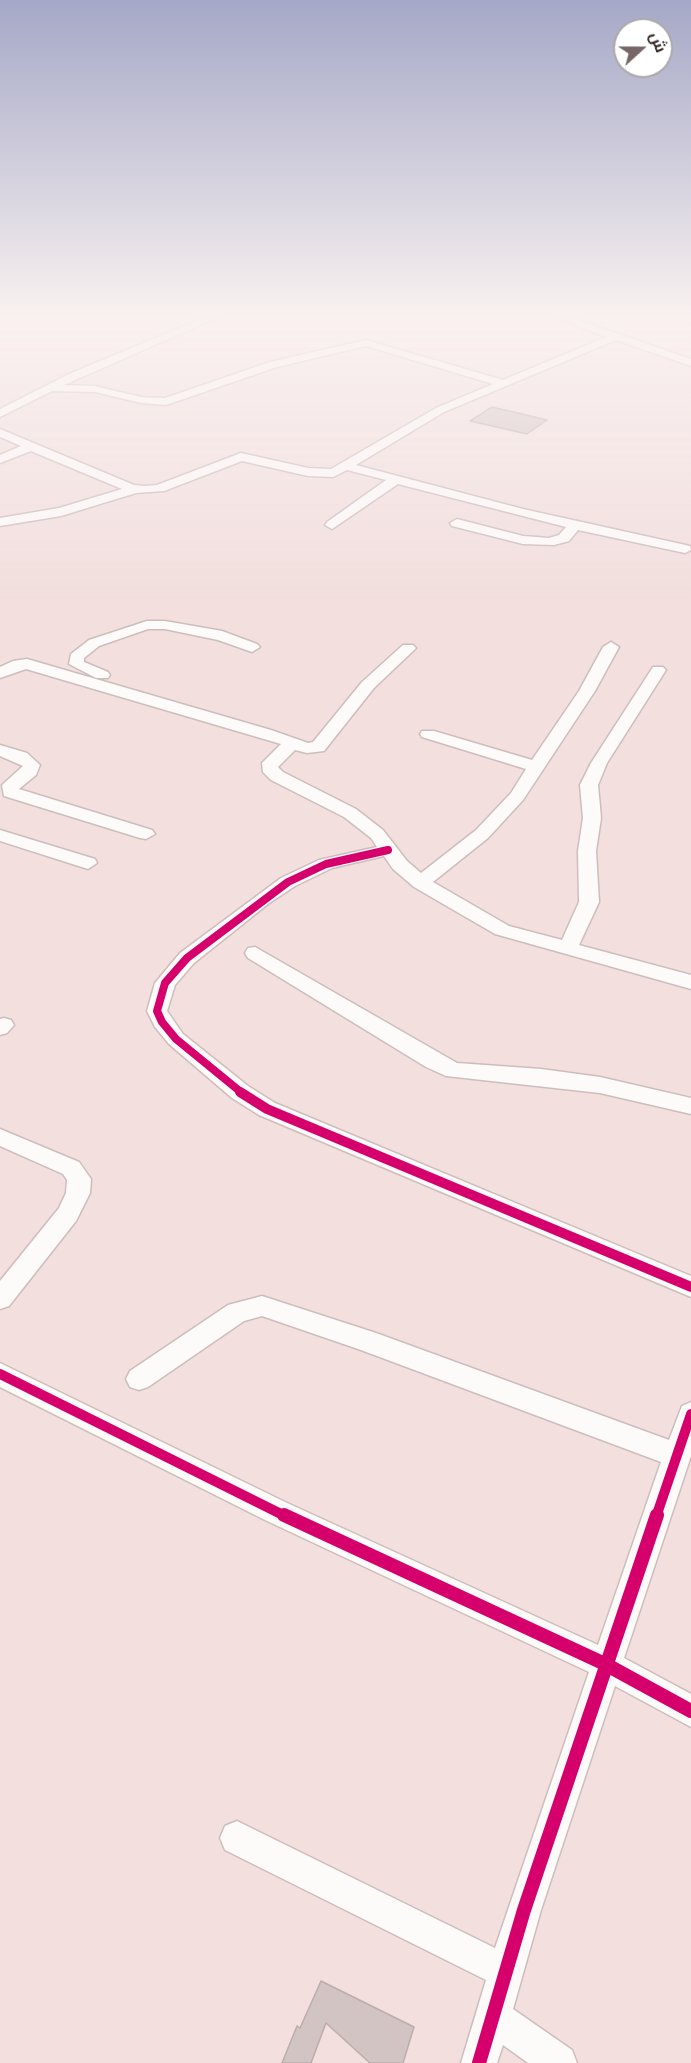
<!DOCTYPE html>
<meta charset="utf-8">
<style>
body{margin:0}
#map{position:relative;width:691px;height:2063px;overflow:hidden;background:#f2dfde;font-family:"DM Sans",Cairo,sans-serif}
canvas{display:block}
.north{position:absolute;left:613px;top:18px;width:60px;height:60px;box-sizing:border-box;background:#fff;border:2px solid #ada8a8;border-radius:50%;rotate:69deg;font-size:16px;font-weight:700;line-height:24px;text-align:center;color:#332625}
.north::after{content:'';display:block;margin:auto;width:21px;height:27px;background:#766766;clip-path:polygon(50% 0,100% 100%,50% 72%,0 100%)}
</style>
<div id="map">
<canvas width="691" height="2063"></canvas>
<div class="north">ش</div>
</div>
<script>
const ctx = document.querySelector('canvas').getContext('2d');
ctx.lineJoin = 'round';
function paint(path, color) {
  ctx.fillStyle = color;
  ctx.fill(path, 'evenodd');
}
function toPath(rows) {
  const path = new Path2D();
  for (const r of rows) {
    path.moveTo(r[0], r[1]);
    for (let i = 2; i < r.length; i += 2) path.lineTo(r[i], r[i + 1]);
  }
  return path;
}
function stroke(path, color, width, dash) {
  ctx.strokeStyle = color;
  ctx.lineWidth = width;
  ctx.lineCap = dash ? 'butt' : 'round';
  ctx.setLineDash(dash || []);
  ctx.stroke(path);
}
const building = toPath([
 [492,407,518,413,547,420,527,434,470,421,492,407],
 [321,1981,414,2027,403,2063,370,2063,326,2023,311,2063,282,2063,297,2026,300,2028,321,1981]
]);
paint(building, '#d2c4c2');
stroke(building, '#bcadac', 1.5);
const minor = toPath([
 [208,316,221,316,64,385,95,386,141,397,165,398,270,362,366,340,503,380,606,337,553,316,567,316,691,359,691,366,616,340,444,412,356,465,523,509,690,546,691,550,685,553,578,530,569,541,554,545,523,544,452,526,450,523,457,519,523,536,549,538,559,535,566,527,398,484,332,529,325,525,327,522,386,480,347,470,333,477,308,476,242,461,164,491,136,493,61,516,0,526,0,518,59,508,122,489,31,451,0,463,0,455,21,446,0,437,0,429,134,485,145,486,157,485,241,453,308,468,331,469,436,408,493,384,366,346,277,367,166,405,141,403,95,392,52,391,0,417,0,409,69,374,208,316],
 [147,621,165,621,222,631,257,644,260,647,252,652,218,640,165,629,148,629,99,646,84,658,84,662,108,672,110,675,108,678,96,678,69,664,71,654,89,640,147,621],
 [611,642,619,647,595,691,523,800,488,838,433,882,509,926,562,940,579,902,578,851,583,818,580,785,591,763,653,667,663,667,666,670,607,763,598,785,601,818,596,851,599,902,579,945,691,975,691,989,495,934,414,887,393,869,384,856,332,868,295,886,268,904,194,963,175,985,167,1011,183,1034,248,1086,275,1103,691,1276,691,1297,259,1115,232,1098,169,1044,155,1027,147,1011,155,983,180,953,281,878,319,860,377,847,371,838,344,817,271,780,263,772,262,763,281,744,26,669,0,678,0,667,13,661,27,659,271,730,308,743,313,742,362,682,403,645,413,645,416,648,413,651,374,688,324,751,307,753,295,750,278,767,283,772,356,809,383,830,407,861,421,873,476,830,511,793,526,769,422,737,420,734,422,731,434,731,532,760,579,691,603,647,611,642],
 [0,745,27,753,40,765,36,775,19,789,152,830,155,834,146,839,140,838,4,796,2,785,23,766,0,756,0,745],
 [0,830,95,859,97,863,88,869,0,841,0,830],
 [255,947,457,1063,541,1069,600,1077,691,1098,691,1114,600,1093,446,1076,426,1067,248,958,245,953,248,948,255,947],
 [4,1018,11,1020,14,1025,7,1033,0,1035,0,1019,4,1018],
 [0,1129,79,1162,91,1179,90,1193,76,1221,9,1306,0,1309,0,1281,59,1208,66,1193,67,1180,63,1174,0,1146,0,1129],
 [262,1296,376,1333,669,1440,682,1406,691,1402,691,1456,624,1658,691,1694,691,1727,615,1686,541,1910,513,2009,572,2050,577,2063,528,2063,503,2045,497,2063,461,2063,486,1980,225,1850,220,1838,225,1826,237,1821,495,1948,589,1672,265,1520,0,1387,0,1363,285,1502,598,1645,661,1462,361,1350,262,1316,244,1321,148,1387,139,1390,130,1387,126,1379,130,1371,228,1305,262,1296]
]);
stroke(minor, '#cdbebd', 3);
paint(minor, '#fdfafa');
stroke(toPath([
 [242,1093,176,1039,162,1022,157,1011,165,983,187,958,288,882,326,864,388,850]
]), '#d6006c', 8);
stroke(toPath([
 [240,1092,267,1109,691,1287],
 [0,1374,287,1517],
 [656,1517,691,1414]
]), '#d6006c', 10);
stroke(toPath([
 [284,1515,605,1664,691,1711],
 [479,2063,524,1910,657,1515]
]), '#d6006c', 14);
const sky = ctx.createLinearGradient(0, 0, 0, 604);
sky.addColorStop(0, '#a5a8c7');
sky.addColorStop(0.52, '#f9f1f0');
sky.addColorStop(1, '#f9f1f000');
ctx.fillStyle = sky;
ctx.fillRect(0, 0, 691, 604);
</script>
